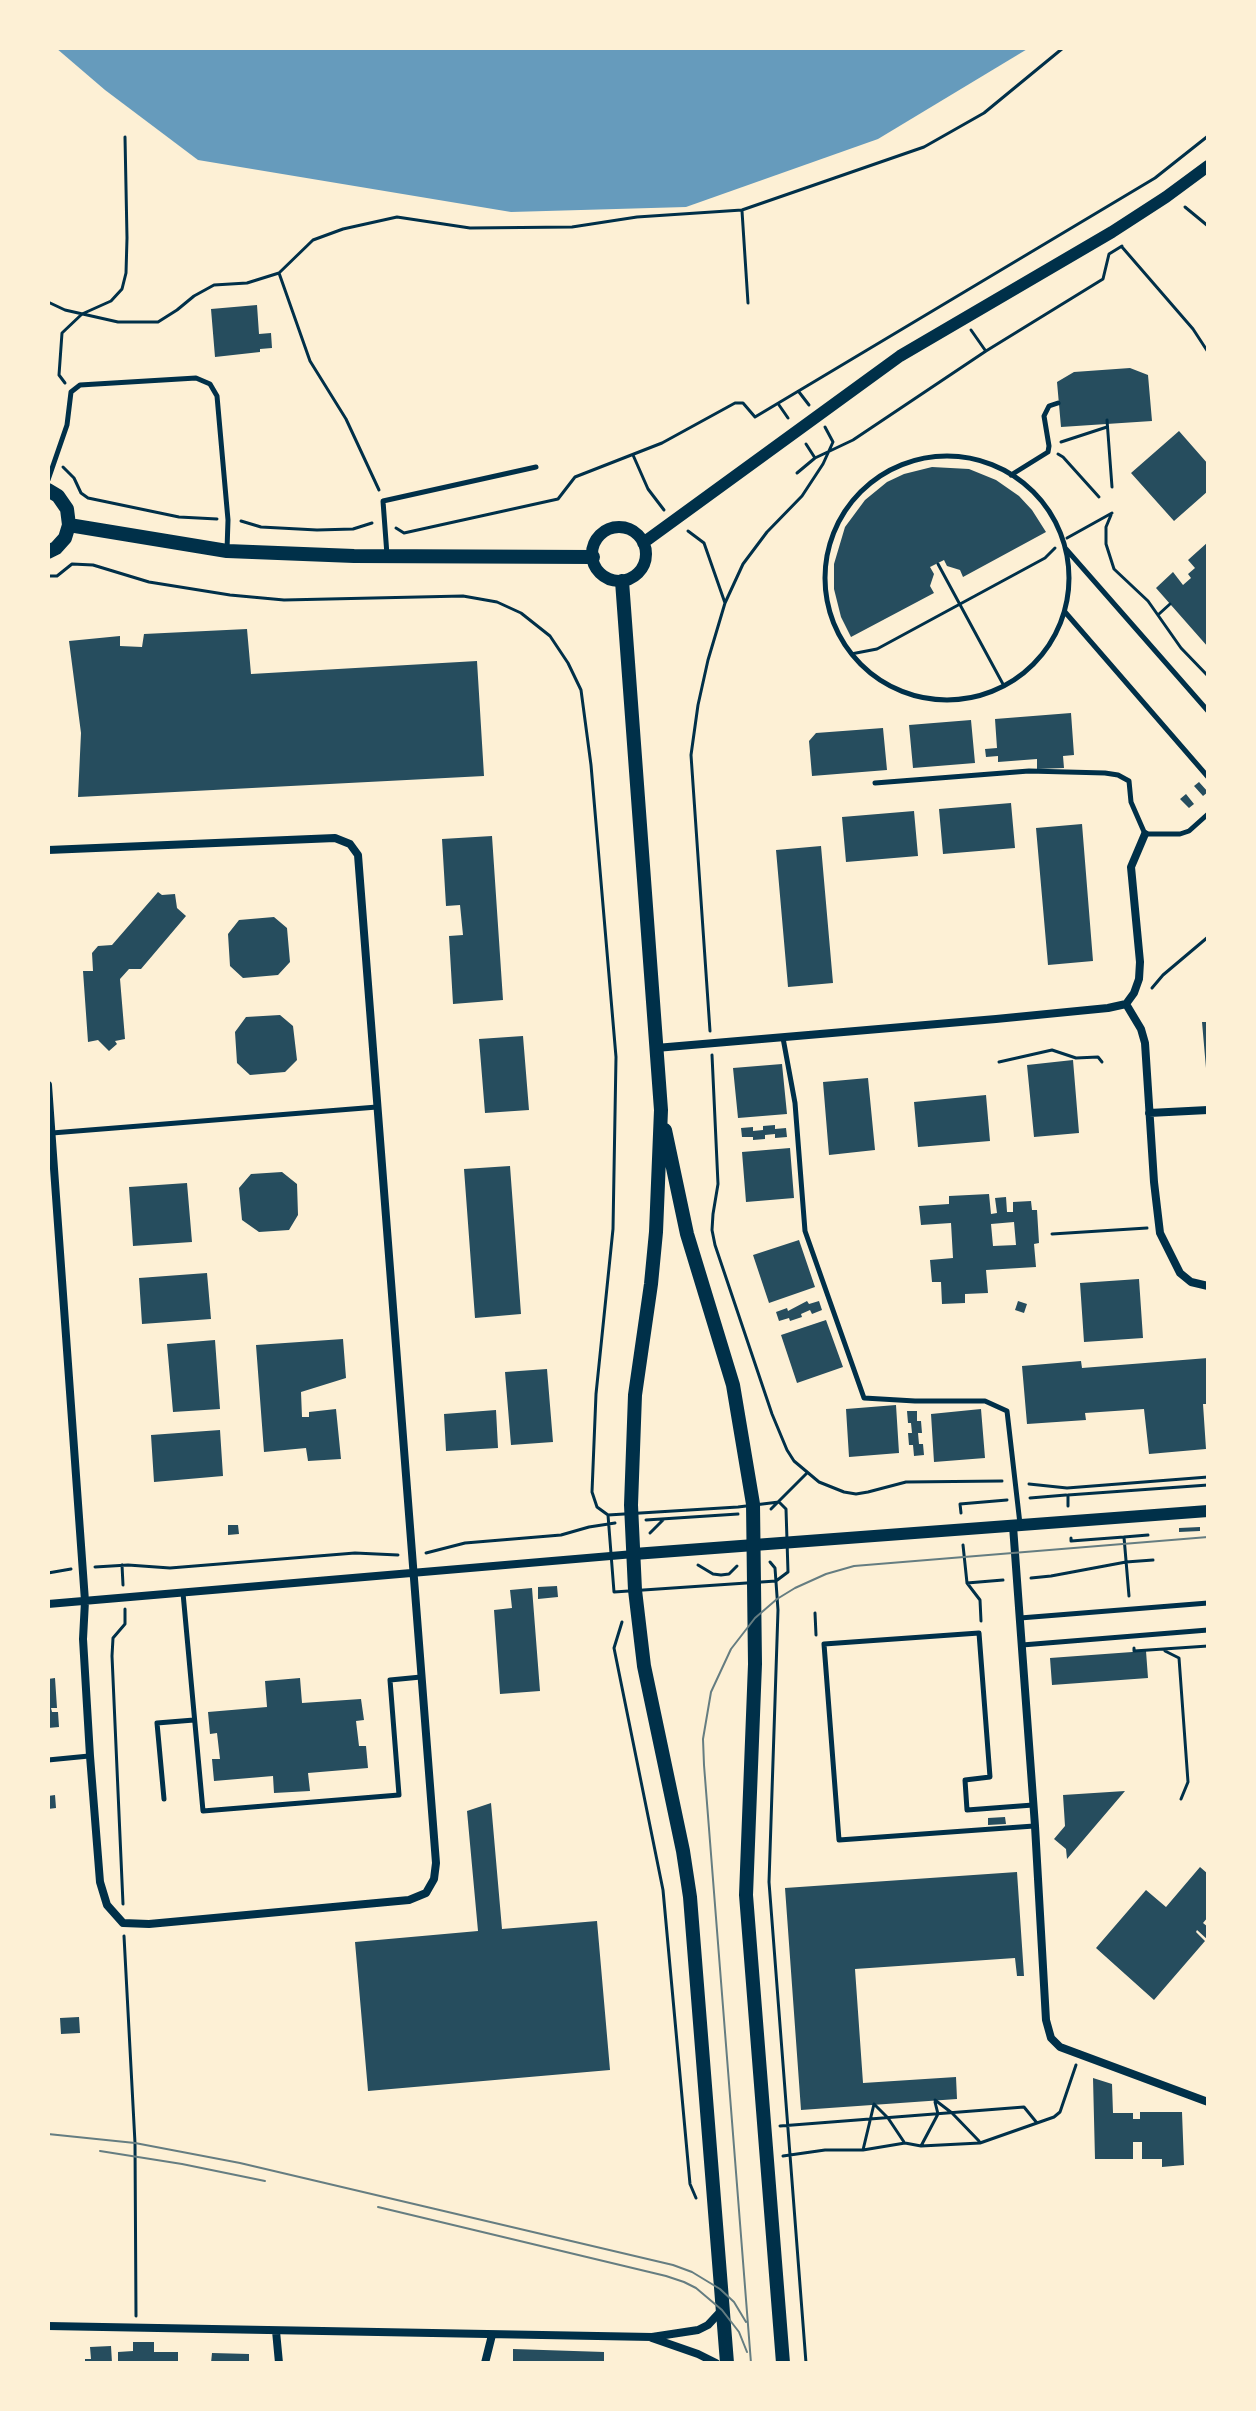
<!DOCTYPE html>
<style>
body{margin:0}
#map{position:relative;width:1256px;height:2411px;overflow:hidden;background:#fdf0d5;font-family:Commissioner,sans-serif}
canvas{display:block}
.frame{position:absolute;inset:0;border:50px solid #fdf0d5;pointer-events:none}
</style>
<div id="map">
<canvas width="1256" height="2411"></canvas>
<div class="frame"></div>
</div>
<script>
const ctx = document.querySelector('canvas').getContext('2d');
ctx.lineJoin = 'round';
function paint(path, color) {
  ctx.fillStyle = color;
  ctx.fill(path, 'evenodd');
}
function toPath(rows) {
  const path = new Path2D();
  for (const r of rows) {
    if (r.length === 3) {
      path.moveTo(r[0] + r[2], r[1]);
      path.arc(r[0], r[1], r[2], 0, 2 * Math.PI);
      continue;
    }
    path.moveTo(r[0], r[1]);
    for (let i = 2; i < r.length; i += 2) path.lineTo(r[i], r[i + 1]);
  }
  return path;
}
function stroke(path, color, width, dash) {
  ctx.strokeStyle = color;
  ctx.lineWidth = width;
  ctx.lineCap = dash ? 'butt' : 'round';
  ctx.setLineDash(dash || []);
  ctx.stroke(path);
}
paint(toPath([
 [56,48,1029,48,878,139,686,207,511,212,198,160,105,90]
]), '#669bbc');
paint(toPath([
 [257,305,259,334,271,333,272,348,260,349,260,352,215,357,211,309],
 [1130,368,1148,375,1152,421,1061,427,1057,382,1074,372],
 [1179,431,1208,464,1208,491,1174,521,1131,473],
 [932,467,969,469,996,480,1019,496,1032,510,1046,532,963,577,960,570,947,566,944,560,930,567,934,574,930,586,934,593,851,637,841,617,834,589,834,564,845,527,865,500,887,482,904,474],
 [1208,542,1208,647,1156,588,1173,572,1183,585,1191,578,1188,574,1195,568,1188,560],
 [247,629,251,674,477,661,484,776,78,797,81,733,69,641,120,636,120,646,142,647,144,634],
 [1071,713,1074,755,1063,756,1064,768,1037,769,1037,759,998,762,998,756,986,757,985,749,997,748,995,719],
 [971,720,975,763,913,768,909,725],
 [883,728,887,770,812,776,809,741,816,733],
 [1199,782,1208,792,1203,796,1194,786],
 [1186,794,1194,804,1189,808,1180,799],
 [1011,803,1015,848,943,854,939,809],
 [914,811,918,856,846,862,842,817],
 [1082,824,1093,961,1048,965,1036,828],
 [492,836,503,1000,453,1004,449,936,463,935,460,905,446,906,442,839],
 [821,846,833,983,788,987,776,850],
 [158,892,162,895,175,894,177,908,186,916,141,969,129,969,120,979,125,1039,115,1041,117,1044,109,1051,98,1040,88,1042,83,971,93,971,92,953,98,946,112,945],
 [274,917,287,928,290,962,278,975,243,978,230,966,228,934,239,920],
 [280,1015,293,1026,297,1060,285,1072,250,1075,237,1063,235,1032,246,1017],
 [1202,1022,1208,1022,1208,1067,1206,1068],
 [523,1036,529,1110,485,1113,479,1039],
 [1073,1060,1079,1133,1034,1137,1027,1065],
 [782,1064,787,1114,738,1118,733,1068],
 [868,1078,875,1150,829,1155,823,1082],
 [986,1095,990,1141,918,1147,914,1102],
 [775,1125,775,1129,786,1128,787,1137,775,1138,775,1134,765,1135,765,1139,753,1140,753,1137,742,1137,741,1128,753,1127,753,1131,763,1130,763,1126],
 [790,1148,794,1198,746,1202,742,1152],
 [510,1166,521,1314,475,1318,464,1169],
 [282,1172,297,1184,298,1215,289,1230,259,1232,242,1220,239,1188,251,1174],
 [187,1183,192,1242,133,1246,129,1187],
 [989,1194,991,1214,997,1213,995,1198,1006,1197,1007,1212,1013,1212,1013,1202,1031,1201,1032,1210,1037,1210,1039,1243,1034,1244,1036,1267,986,1270,988,1293,965,1294,965,1303,942,1304,941,1282,932,1282,930,1260,953,1258,951,1223,921,1225,919,1206,949,1204,949,1196],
 [1014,1222,1016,1245,993,1246,991,1224],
 [799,1240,815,1287,769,1303,753,1255],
 [207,1273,211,1319,142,1324,139,1278],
 [1139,1279,1143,1338,1084,1342,1080,1283],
 [807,1301,809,1304,819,1301,822,1310,812,1314,810,1310,801,1314,802,1317,790,1321,789,1318,779,1321,776,1312,787,1308,788,1311],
 [1018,1301,1027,1304,1024,1313,1015,1310],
 [826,1320,843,1367,797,1383,781,1335],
 [343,1339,346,1378,301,1392,302,1417,309,1417,309,1412,336,1409,341,1459,308,1461,306,1448,264,1452,256,1345],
 [215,1340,220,1409,173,1412,167,1344],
 [1208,1358,1208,1404,1203,1404,1206,1449,1149,1454,1144,1409,1085,1413,1086,1420,1027,1424,1022,1366,1081,1361,1082,1368],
 [547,1369,553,1442,511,1445,505,1372],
 [896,1405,899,1453,849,1457,846,1409],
 [981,1409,985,1458,934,1462,931,1414],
 [496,1410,498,1448,446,1451,444,1414],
 [907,1411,917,1411,917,1421,921,1421,922,1433,918,1433,919,1444,923,1444,924,1455,914,1456,913,1445,909,1445,908,1433,912,1433,911,1423,908,1423],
 [220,1430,223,1476,154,1482,151,1435],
 [228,1525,238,1525,239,1534,228,1535],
 [1200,1527,1200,1531,1179,1532,1179,1528],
 [557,1586,558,1597,538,1599,538,1587],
 [532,1588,540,1691,500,1694,494,1610,512,1608,510,1590],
 [1146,1651,1148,1678,1052,1685,1050,1658],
 [55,1678,57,1708,51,1708,52,1712,58,1712,59,1727,48,1728,48,1679],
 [300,1678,302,1703,361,1699,364,1720,356,1721,359,1746,366,1746,368,1768,308,1773,310,1791,274,1793,273,1776,214,1781,212,1759,220,1759,217,1733,210,1734,208,1712,267,1707,265,1681],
 [1125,1791,1067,1859,1066,1849,1054,1839,1065,1826,1063,1795],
 [55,1795,56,1808,48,1809,48,1796],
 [491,1803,502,1929,597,1921,610,2070,368,2091,355,1942,478,1931,467,1811],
 [1005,1817,1006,1824,988,1825,988,1818],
 [1200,1867,1208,1874,1208,1917,1203,1923,1208,1927,1208,1940,1197,1930,1196,1932,1205,1941,1154,2000,1096,1948,1146,1890,1166,1907],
 [1017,1872,1024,1976,1017,1976,1015,1958,855,1969,863,2083,956,2077,957,2099,801,2110,785,1888],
 [79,2017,80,2033,61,2034,60,2018],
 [1093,2078,1112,2084,1113,2113,1133,2113,1133,2119,1140,2119,1140,2112,1182,2112,1184,2165,1162,2167,1162,2159,1142,2159,1142,2142,1133,2142,1133,2159,1095,2159],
 [133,2342,154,2342,154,2352,178,2352,178,2363,118,2363,118,2352,133,2351],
 [111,2346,112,2363,85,2363,85,2359,91,2359,90,2347],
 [513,2349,604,2352,604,2363,513,2363],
 [212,2353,249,2354,249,2363,211,2363]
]), '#264d5e');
stroke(toPath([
 [1185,207,1208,226],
 [742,211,748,303],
 [1122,247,1193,329,1208,352],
 [279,273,310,361,346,419,379,490],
 [48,302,65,310,118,322,158,322,177,310,194,296,214,285,247,283,279,273,313,240,343,229,397,217,470,228,572,227,637,217,742,210,924,147,984,113,1063,48],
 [971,330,985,350],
 [65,383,59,375,62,333,82,314,111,301,122,289,126,273,127,238,125,137],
 [799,392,809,405],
 [779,405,788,418],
 [1107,420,1112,487],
 [1061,442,1107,427],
 [806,444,815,458],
 [1058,454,1063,457,1099,497],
 [633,455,648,489,664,510],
 [63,467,74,478,81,493,88,498,179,517,217,519],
 [797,473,815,458,853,440,986,351,1103,279,1109,254,1122,246],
 [1111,515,1106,527,1106,544,1114,569,1148,601,1181,648,1208,676],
 [241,521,261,527,317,530,353,529,372,523],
 [396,528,404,533,558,499,575,477,662,443,735,403,743,403,755,417,1155,178,1208,136],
 [688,531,704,543,725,603,708,660,698,705,691,755,710,1031],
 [1067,538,1112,513],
 [938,564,1004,686],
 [48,576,57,576,72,564,93,565,149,582,230,595,284,600,463,596,497,602,521,613,550,636,568,663,581,690,591,765,616,1057,613,1229,596,1394,592,1492,597,1507,608,1515],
 [725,603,743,564,767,532,802,496,823,464,833,442,825,427],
 [1159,614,1170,604],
 [851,654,877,649,1045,558,1055,548],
 [1152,988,1163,975,1208,937],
 [712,1055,718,1184,713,1214,712,1230,715,1245,772,1414,787,1450,794,1461,819,1482,844,1492,856,1494,868,1492,906,1482,1002,1481],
 [999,1062,1052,1050,1076,1058,1098,1057,1102,1062],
 [1052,1234,1147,1228],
 [1029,1484,1067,1488,1208,1477],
 [1030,1498,1066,1495],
 [779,1502,786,1509,788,1572,776,1581,614,1592,608,1515,738,1507,779,1502],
 [1068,1506,1068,1495,1208,1485],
 [771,1509,807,1473],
 [961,1513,960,1504,1007,1500],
 [646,1520,738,1514],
 [650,1533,664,1519],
 [1124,1537,1148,1535],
 [1071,1538,1071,1541,1124,1537,1129,1596],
 [963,1545,967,1583,980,1600,981,1621],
 [426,1553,465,1543,561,1535,589,1527,615,1523],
 [770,1562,775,1568,778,1610,769,1882,806,2363],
 [122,1565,123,1585],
 [698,1565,713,1574,721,1575,729,1574,737,1566],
 [95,1567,128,1565,170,1568,355,1553,398,1555],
 [48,1573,71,1569],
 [1031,1578,1051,1576,1126,1562,1153,1560],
 [967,1583,1003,1580],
 [815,1613,816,1635],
 [622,1622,614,1648,663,1890,690,2184,696,2198],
 [1134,1648,1134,1651,1208,1646],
 [1165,1651,1179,1658,1188,1782,1181,1799],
 [123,1904,112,1656,113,1638,125,1624,125,1609],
 [124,1936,135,2143,136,2316],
 [935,2100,952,2113,979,2141],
 [874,2104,888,2118,904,2142],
 [780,2126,1024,2107,1037,2123,1054,2117,1060,2112,1076,2065],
 [921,2146,938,2114,935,2102],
 [863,2150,874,2104],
 [783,2156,825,2150,863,2150,905,2143,921,2146,980,2143,1037,2123]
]), '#003049', 3);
stroke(toPath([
 [947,578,122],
 [1011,475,1048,452,1049,446,1044,416,1049,406,1058,403],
 [48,480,67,425,71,392,80,385,196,378,210,384,217,396,228,520,227,550],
 [1066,549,1208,711],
 [387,555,383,501,536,467],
 [1065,612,1208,777],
 [875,783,1029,771,1105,773,1118,775,1129,781,1131,802,1145,834,1180,834,1189,831,1208,814],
 [783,1038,795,1103,805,1231,864,1398,915,1401,985,1401,1007,1411,1020,1524],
 [52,1133,377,1107],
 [183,1593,203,1811,399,1795,390,1680,421,1677],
 [1020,1618,1208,1603],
 [1022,1645,1208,1630],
 [48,1760,89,1756],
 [164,1799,157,1723,194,1720],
 [1033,1805,967,1810,965,1780,990,1777,979,1633,824,1644,839,1840,1034,1826]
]), '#003049', 5);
stroke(toPath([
 [48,850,335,838,350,844,358,855,436,1863,434,1879,426,1893,409,1900,149,1924,123,1923,107,1905,100,1882,90,1756,83,1639,85,1601,48,1085],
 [1126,1004,1141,1029,1145,1043,1154,1182,1160,1233,1180,1273,1191,1282,1208,1286],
 [1126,1004,1134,993,1139,979,1140,962,1131,867,1145,834],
 [656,1048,996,1019,1108,1008,1126,1004],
 [1149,1113,1208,1110],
 [1013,1526,1035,1826,1046,2020,1051,2038,1060,2047,1208,2102],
 [48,1604,634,1554],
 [48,2326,652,2337,698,2330,708,2325,722,2310],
 [276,2331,279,2363],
 [652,2338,698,2354,716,2363],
 [485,2363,492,2335]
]), '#003049', 8);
stroke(toPath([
 [619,554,27],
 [643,543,900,356,1112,232,1166,197,1208,166],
 [634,1554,1208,1511]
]), '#003049', 12);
stroke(toPath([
 [48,490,58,496,67,509,69,525,65,538,56,548,48,552],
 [69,525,227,551,354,556,593,557],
 [622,581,661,1110,656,1232,651,1284,635,1395,631,1505,635,1590,644,1666,683,1851,690,1897,727,2363],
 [665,1130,687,1234,733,1385,753,1504,755,1664,746,1895,783,2363]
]), '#003049', 14);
stroke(toPath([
 [48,2134,135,2143,240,2163,673,2265,692,2272,720,2289,734,2302,746,2322],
 [100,2151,182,2164,265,2181],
 [378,2207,666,2276,684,2282,696,2288,722,2310,739,2332,747,2352],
 [751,2363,704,1765,703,1739,711,1692,731,1649,755,1618,777,1599,795,1588,826,1574,854,1566,1208,1537]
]), '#657d81', 2);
</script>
